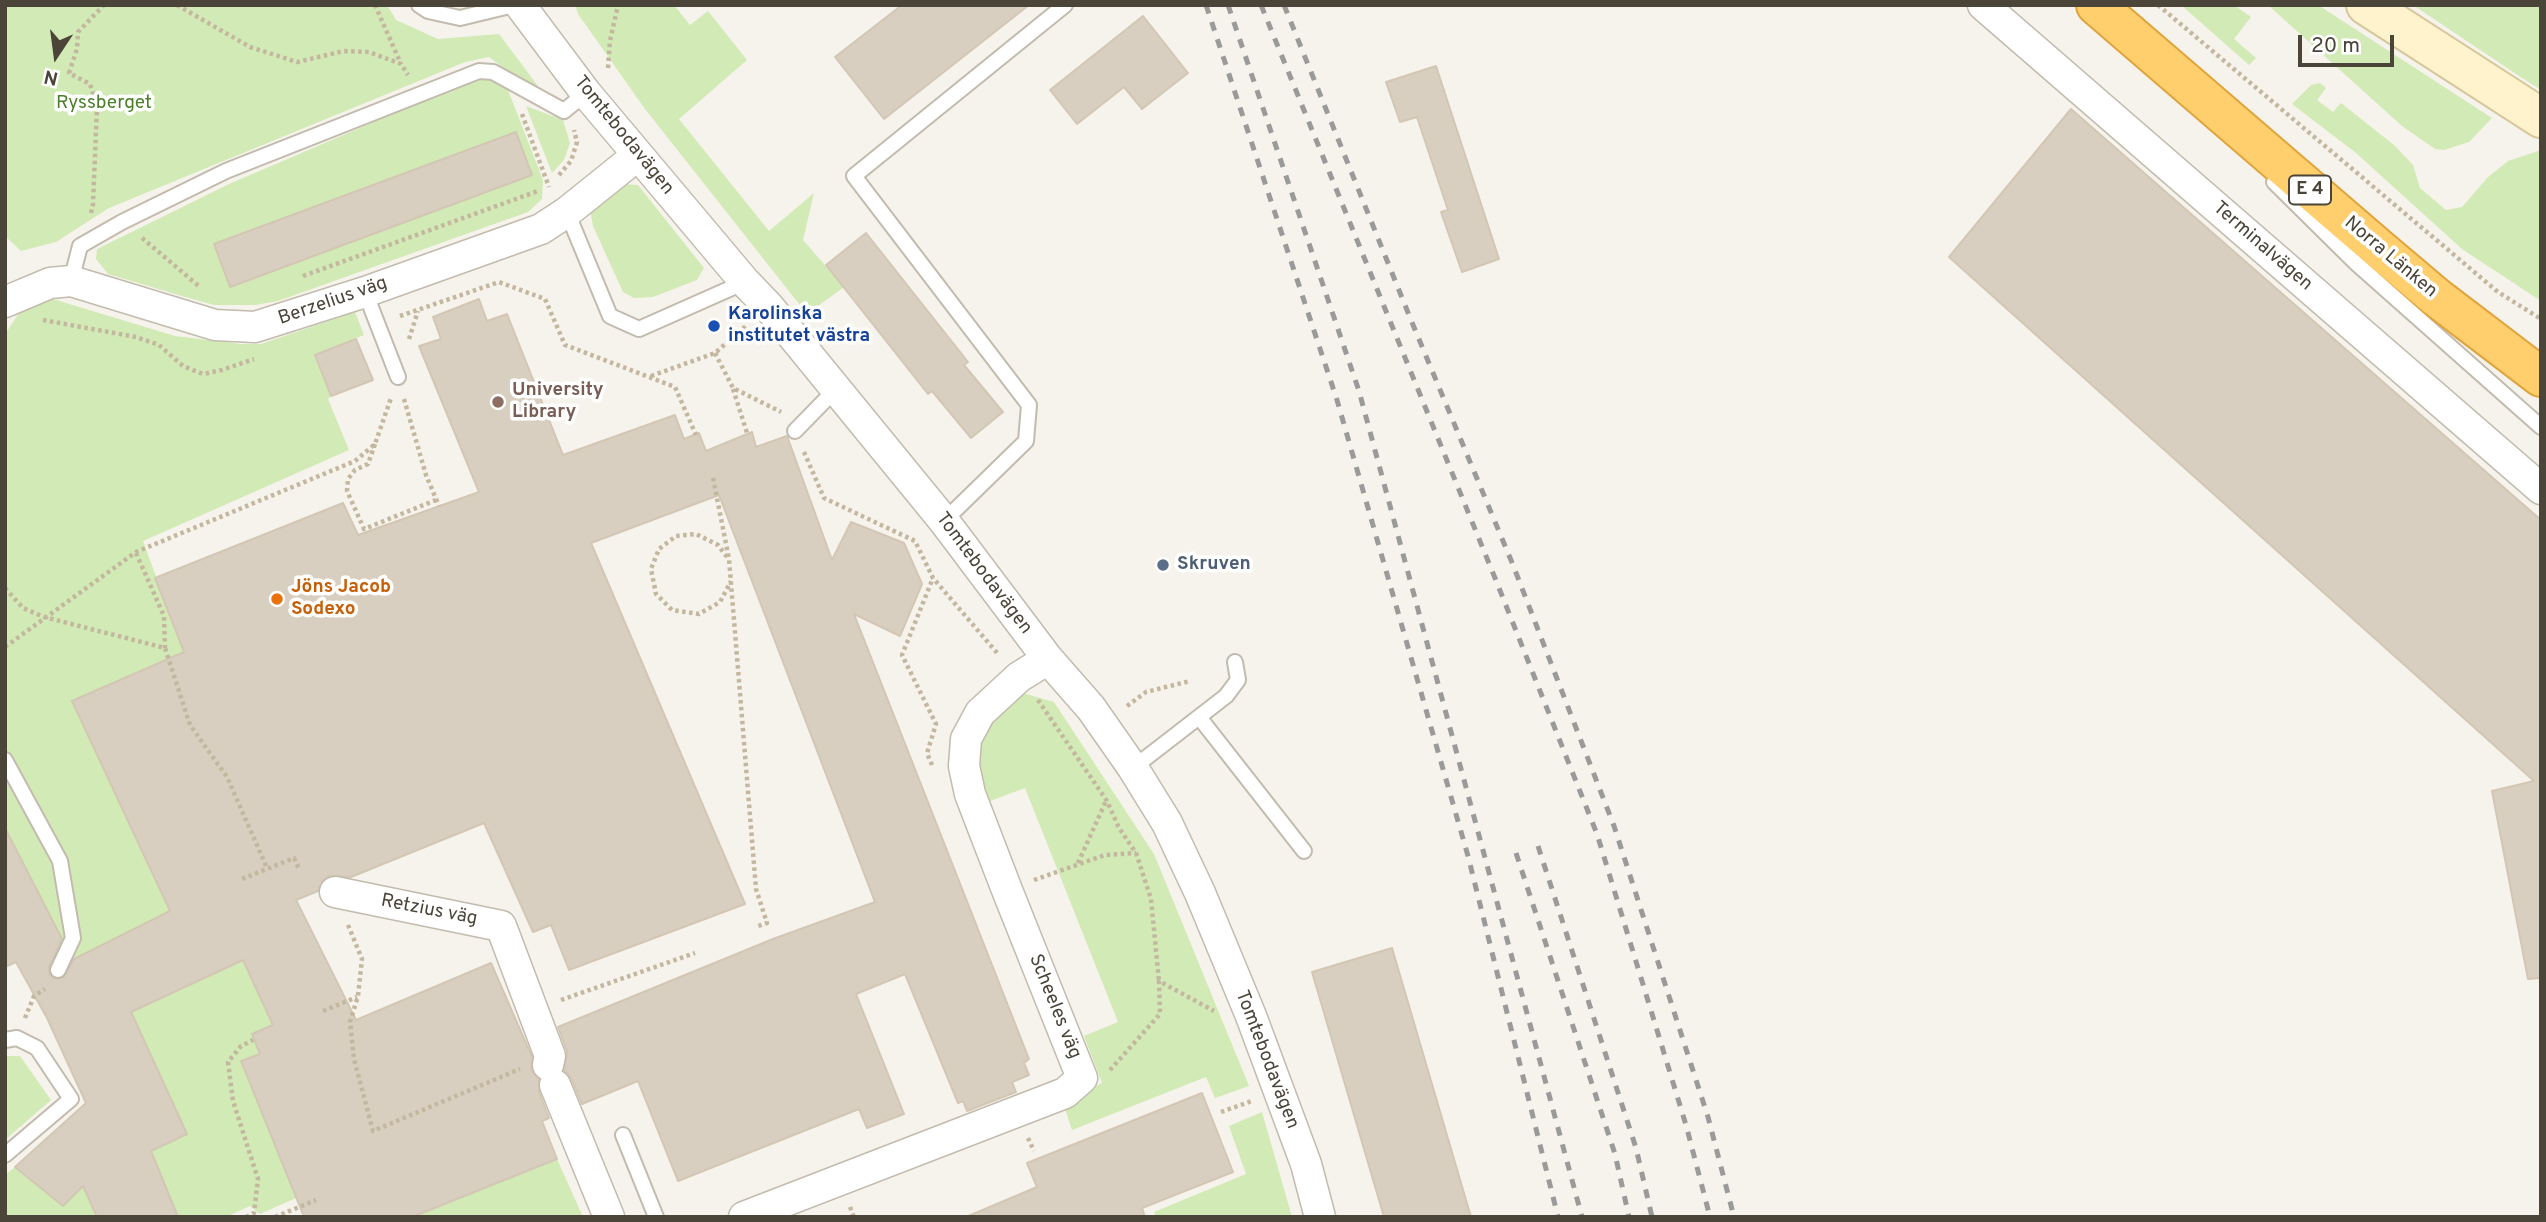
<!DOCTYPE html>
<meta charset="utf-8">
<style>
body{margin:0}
#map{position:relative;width:2546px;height:1222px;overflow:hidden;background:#f6f3ec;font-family:Overpass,sans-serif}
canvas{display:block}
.frame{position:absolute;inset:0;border:7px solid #4b4439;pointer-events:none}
.north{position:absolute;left:21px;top:21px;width:70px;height:70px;-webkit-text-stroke:5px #fff;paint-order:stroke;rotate:193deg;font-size:19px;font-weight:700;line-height:28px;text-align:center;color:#4b4439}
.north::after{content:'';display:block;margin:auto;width:24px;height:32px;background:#4b4439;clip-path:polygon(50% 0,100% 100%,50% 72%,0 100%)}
.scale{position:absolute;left:2298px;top:35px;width:96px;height:32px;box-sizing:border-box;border:4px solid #4b4439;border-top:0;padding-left:9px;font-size:21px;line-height:24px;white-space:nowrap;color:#4b4439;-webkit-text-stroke:5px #fff;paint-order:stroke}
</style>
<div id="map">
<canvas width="2546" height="1222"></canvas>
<div class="frame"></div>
<div class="north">N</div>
<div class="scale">20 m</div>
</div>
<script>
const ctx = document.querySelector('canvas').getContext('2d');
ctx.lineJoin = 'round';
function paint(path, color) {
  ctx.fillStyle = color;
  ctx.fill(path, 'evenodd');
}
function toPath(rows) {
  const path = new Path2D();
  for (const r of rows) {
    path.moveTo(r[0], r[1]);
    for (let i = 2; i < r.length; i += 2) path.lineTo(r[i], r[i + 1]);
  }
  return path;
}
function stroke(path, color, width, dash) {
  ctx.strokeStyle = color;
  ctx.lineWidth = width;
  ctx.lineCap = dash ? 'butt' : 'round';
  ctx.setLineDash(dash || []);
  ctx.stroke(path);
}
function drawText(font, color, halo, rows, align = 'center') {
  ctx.font = font + ' Overpass,sans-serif';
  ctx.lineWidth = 7;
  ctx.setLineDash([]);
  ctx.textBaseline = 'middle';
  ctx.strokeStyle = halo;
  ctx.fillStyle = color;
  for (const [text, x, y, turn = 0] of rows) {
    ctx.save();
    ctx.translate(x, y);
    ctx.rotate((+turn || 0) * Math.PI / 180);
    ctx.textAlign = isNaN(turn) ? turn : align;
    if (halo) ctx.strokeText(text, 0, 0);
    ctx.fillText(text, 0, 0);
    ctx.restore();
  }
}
paint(toPath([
 [5,5,387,5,396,20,438,39,499,34,538,86,534,90,489,57,465,62,109,208,56,242,21,251,5,236],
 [575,5,674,5,690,25,708,11,747,60,679,119,769,231,814,193,803,240,844,287,807,314,645,109,578,14],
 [2181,5,2233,5,2238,8,2251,17,2234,39,2256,58,2249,65],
 [2268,5,2318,5,2492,118,2469,142,2444,150,2435,149,2402,126],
 [2413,5,2541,5,2541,90,2516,74],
 [479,77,498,80,508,90,543,180,542,199,528,212,278,301,255,305,214,305,185,297,108,274,96,259,97,249,229,184],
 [2320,83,2326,88,2317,100,2333,112,2341,103,2394,145,2413,165,2420,188,2446,210,2462,207,2488,177,2508,161,2541,150,2541,301,2462,249,2356,153,2292,104,2311,85],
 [526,106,563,120,570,143,564,160,552,173],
 [623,184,638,185,704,268,697,280,653,297,634,298,623,292,593,226,590,210],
 [53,299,175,336,241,344,261,344,355,312,364,335,315,355,331,396,328,399,349,450,143,541,178,636,267,855,237,868,143,669,72,701,169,911,71,961,5,828,5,334,19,313],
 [1016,691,1054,702,1154,854,1249,1086,1215,1098,1206,1077,1072,1130,1063,1103,1102,1083,1084,1036,1118,1022,1025,788,990,801,977,765,979,740,993,716],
 [232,936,273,1025,252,1034,260,1054,241,1061,296,1198,260,1214,250,1206,226,1217,178,1217,151,1151,187,1133,131,1012],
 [5,1056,20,1056,51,1100,5,1140],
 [1262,1112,1292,1217,1156,1217,1154,1212,1246,1174,1229,1126],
 [557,1159,583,1217,412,1217],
 [15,1167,62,1206,83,1186,97,1217,5,1217,5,1175]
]), '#d2eab5');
const building = toPath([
 [902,5,1029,5,884,119,835,57,902,5],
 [1143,16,1188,73,1142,109,1124,87,1077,124,1050,90,1143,16],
 [1436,66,1499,259,1462,272,1441,212,1448,210,1417,117,1400,122,1386,82,1436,66],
 [2071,109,2541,520,2541,978,2528,979,2492,791,2534,781,1949,257,2071,109],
 [516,132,532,175,230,287,214,244,516,132],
 [866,233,968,362,964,365,1003,412,971,438,932,391,928,394,826,265,866,233],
 [479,299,487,321,507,314,563,455,675,415,684,439,699,433,706,451,752,432,756,447,787,436,832,560,851,522,904,543,922,584,900,636,854,614,1029,1059,1024,1063,1029,1075,1012,1082,1016,1092,967,1111,963,1101,958,1103,905,974,856,994,904,1114,867,1128,859,1109,678,1181,638,1081,582,1104,571,1078,564,1070,567,1051,558,1027,773,939,875,902,719,495,591,543,745,904,569,970,551,925,533,932,484,823,351,877,329,876,322,881,318,891,296,900,356,1020,491,963,532,1057,531,1070,539,1079,539,1092,549,1118,542,1121,557,1159,412,1217,304,1217,241,1061,260,1054,252,1034,273,1025,243,960,131,1012,187,1134,151,1151,178,1217,97,1217,83,1186,63,1206,15,1167,86,1103,47,1018,16,962,5,967,5,828,62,939,49,967,50,975,53,978,64,977,74,959,170,911,72,701,184,652,155,578,343,503,358,535,479,492,419,346,441,339,433,317,479,299],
 [356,339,373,380,331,396,315,355,356,339],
 [1392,948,1471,1217,1384,1217,1312,972,1392,948],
 [1202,1093,1233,1172,1142,1208,1145,1217,966,1217,1037,1187,1027,1163,1202,1093]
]);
paint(building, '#d8cfc1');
stroke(building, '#d3c7b4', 2);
const lane = toPath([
 [419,5,428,11,460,18,514,5],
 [2274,182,2357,264,2541,427],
 [567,212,610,316,639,329,745,282],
 [71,281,80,246,122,222,226,171,479,71,493,72,564,111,586,93],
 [365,292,398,377],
 [795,431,836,389],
 [944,521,1026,441,1029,405,854,176,1065,5],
 [1199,717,1304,851],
 [5,760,60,861,73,938,58,970],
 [1133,768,1226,696,1238,680,1235,662],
 [5,1040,17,1038,37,1048,71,1099,5,1155],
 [623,1135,656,1217]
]);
const street = toPath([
 [520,5,586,93,745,282,769,307,944,521,1048,659,1091,708,1133,768,1167,823,1200,893,1251,1016,1306,1164,1320,1217],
 [1983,5,2541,489],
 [5,302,50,283,71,281,215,325,255,327,365,292,541,229,567,212,638,155],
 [335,892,501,926,550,1056,548,1065],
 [555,1085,609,1217],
 [744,1217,1065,1093,1082,1078,1007,890,970,794,964,766,966,739,980,713,1019,677,1048,659]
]);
const secondary = toPath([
 [2366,5,2541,118]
]);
const highway = toPath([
 [2096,5,2378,248,2436,297,2541,377]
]);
stroke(lane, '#c2bbae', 18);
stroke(street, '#c2bbae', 33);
stroke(secondary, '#d6c79b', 42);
stroke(highway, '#e0a43c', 42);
stroke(toPath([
 [177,5,250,47,297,62,344,51,369,52,401,64,408,75],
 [375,5,401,64],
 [2158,5,2498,292,2541,319],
 [608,68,610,41,618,5],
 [522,114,549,187],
 [559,175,571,161,577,142,574,130],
 [91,213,93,204,97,107,90,84,69,73,77,49,78,32,104,5],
 [142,238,200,287],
 [303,276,538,191],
 [400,316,499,282,545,299,565,345,675,387,696,435],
 [43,320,136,337,159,345,183,366,203,374,222,370,254,359],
 [409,339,418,311],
 [715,353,733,388,781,412],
 [651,376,715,353,747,325],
 [733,389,747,433],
 [404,399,426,475,439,506],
 [375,444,368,464,355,470,348,479,347,491,364,529,436,500],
 [804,452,824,498,915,541,933,578,998,654],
 [713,478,729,559,756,889,767,923,755,927],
 [136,553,164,616,165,648],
 [727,557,718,545,696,534,676,536,659,549,651,569,656,594,672,610,699,614,720,602,731,581],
 [5,588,23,608,44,617,165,648,190,725,227,777,267,868],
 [5,647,136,552,355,461,375,444,391,398],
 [1038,700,1107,801,1119,828,1136,853,1151,899,1159,981],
 [1127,706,1146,692,1190,681],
 [932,765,927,753,936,724,902,655,933,578],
 [1078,863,1106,801],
 [242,879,294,858,299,869],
 [1034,880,1105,855,1136,853],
 [348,925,362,959,358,996,350,1022,354,1059,373,1131,520,1069],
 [561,1000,695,953],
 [323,1011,357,997],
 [25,1018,34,996,45,989],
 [1110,1070,1160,1014,1159,981,1214,1011],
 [1221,1112,1252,1101],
 [1028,1138,1034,1151],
 [850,1207,854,1217],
 [246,1217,254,1213,258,1179,233,1101,228,1062,241,1046,253,1040],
 [275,1217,316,1200]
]), '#c4b79f', 4.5, [3.5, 3.5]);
stroke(lane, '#fff', 14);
stroke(street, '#fff', 30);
stroke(secondary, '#fff3cd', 38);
stroke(highway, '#ffcf6e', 38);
stroke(toPath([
 [1206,5,1337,400,1468,856,1558,1217],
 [1228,5,1359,391,1582,1217],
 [1261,5,1495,578,1597,834,1686,1125,1710,1217],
 [1284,5,1411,320,1513,565,1614,826,1708,1117,1734,1217],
 [1538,846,1636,1148,1652,1217],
 [1516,853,1615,1154,1629,1217]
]), '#9a9a9a', 5, [9, 9]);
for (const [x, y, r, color] of [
 [714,326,7,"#1a4fb4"],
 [498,402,7,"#8d6e63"],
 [1163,565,7,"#5c6f8a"],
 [277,599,7,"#e8710a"]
]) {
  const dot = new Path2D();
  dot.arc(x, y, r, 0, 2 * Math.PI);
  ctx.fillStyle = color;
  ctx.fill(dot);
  stroke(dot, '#fff', 2.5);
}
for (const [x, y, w] of [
 [2310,190,42]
]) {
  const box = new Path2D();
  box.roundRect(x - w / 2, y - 14.5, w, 29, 5);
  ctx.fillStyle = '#fff';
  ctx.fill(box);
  stroke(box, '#4b4439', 2);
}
drawText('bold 18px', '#4b4439', null, [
 ["E 4",2310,190]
]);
drawText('19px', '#4a7f2a', '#fff', [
 ["Ryssberget",104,104]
]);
drawText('19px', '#4b4439', '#fff', [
 ["Tomtebodavägen",623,136,51],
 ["Terminalvägen",2262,247,41],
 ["Norra Länken",2390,258,40],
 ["Berzelius väg",333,302,-19],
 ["Tomtebodavägen",983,574,53],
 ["Retzius väg",429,911,11],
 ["Scheeles väg",1054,1007,68],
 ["Tomtebodavägen",1266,1060,69]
]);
drawText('bold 19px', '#164399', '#fff', [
 ["Karolinska",728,315],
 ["institutet västra",728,337]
], 'left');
drawText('bold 19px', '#785e54', '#fff', [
 ["University",512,391],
 ["Library",512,413]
], 'left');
drawText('bold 19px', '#4e5e75', '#fff', [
 ["Skruven",1177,565]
], 'left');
drawText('bold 19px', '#c56008', '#fff', [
 ["Jöns Jacob",291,588],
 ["Sodexo",291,610]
], 'left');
</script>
